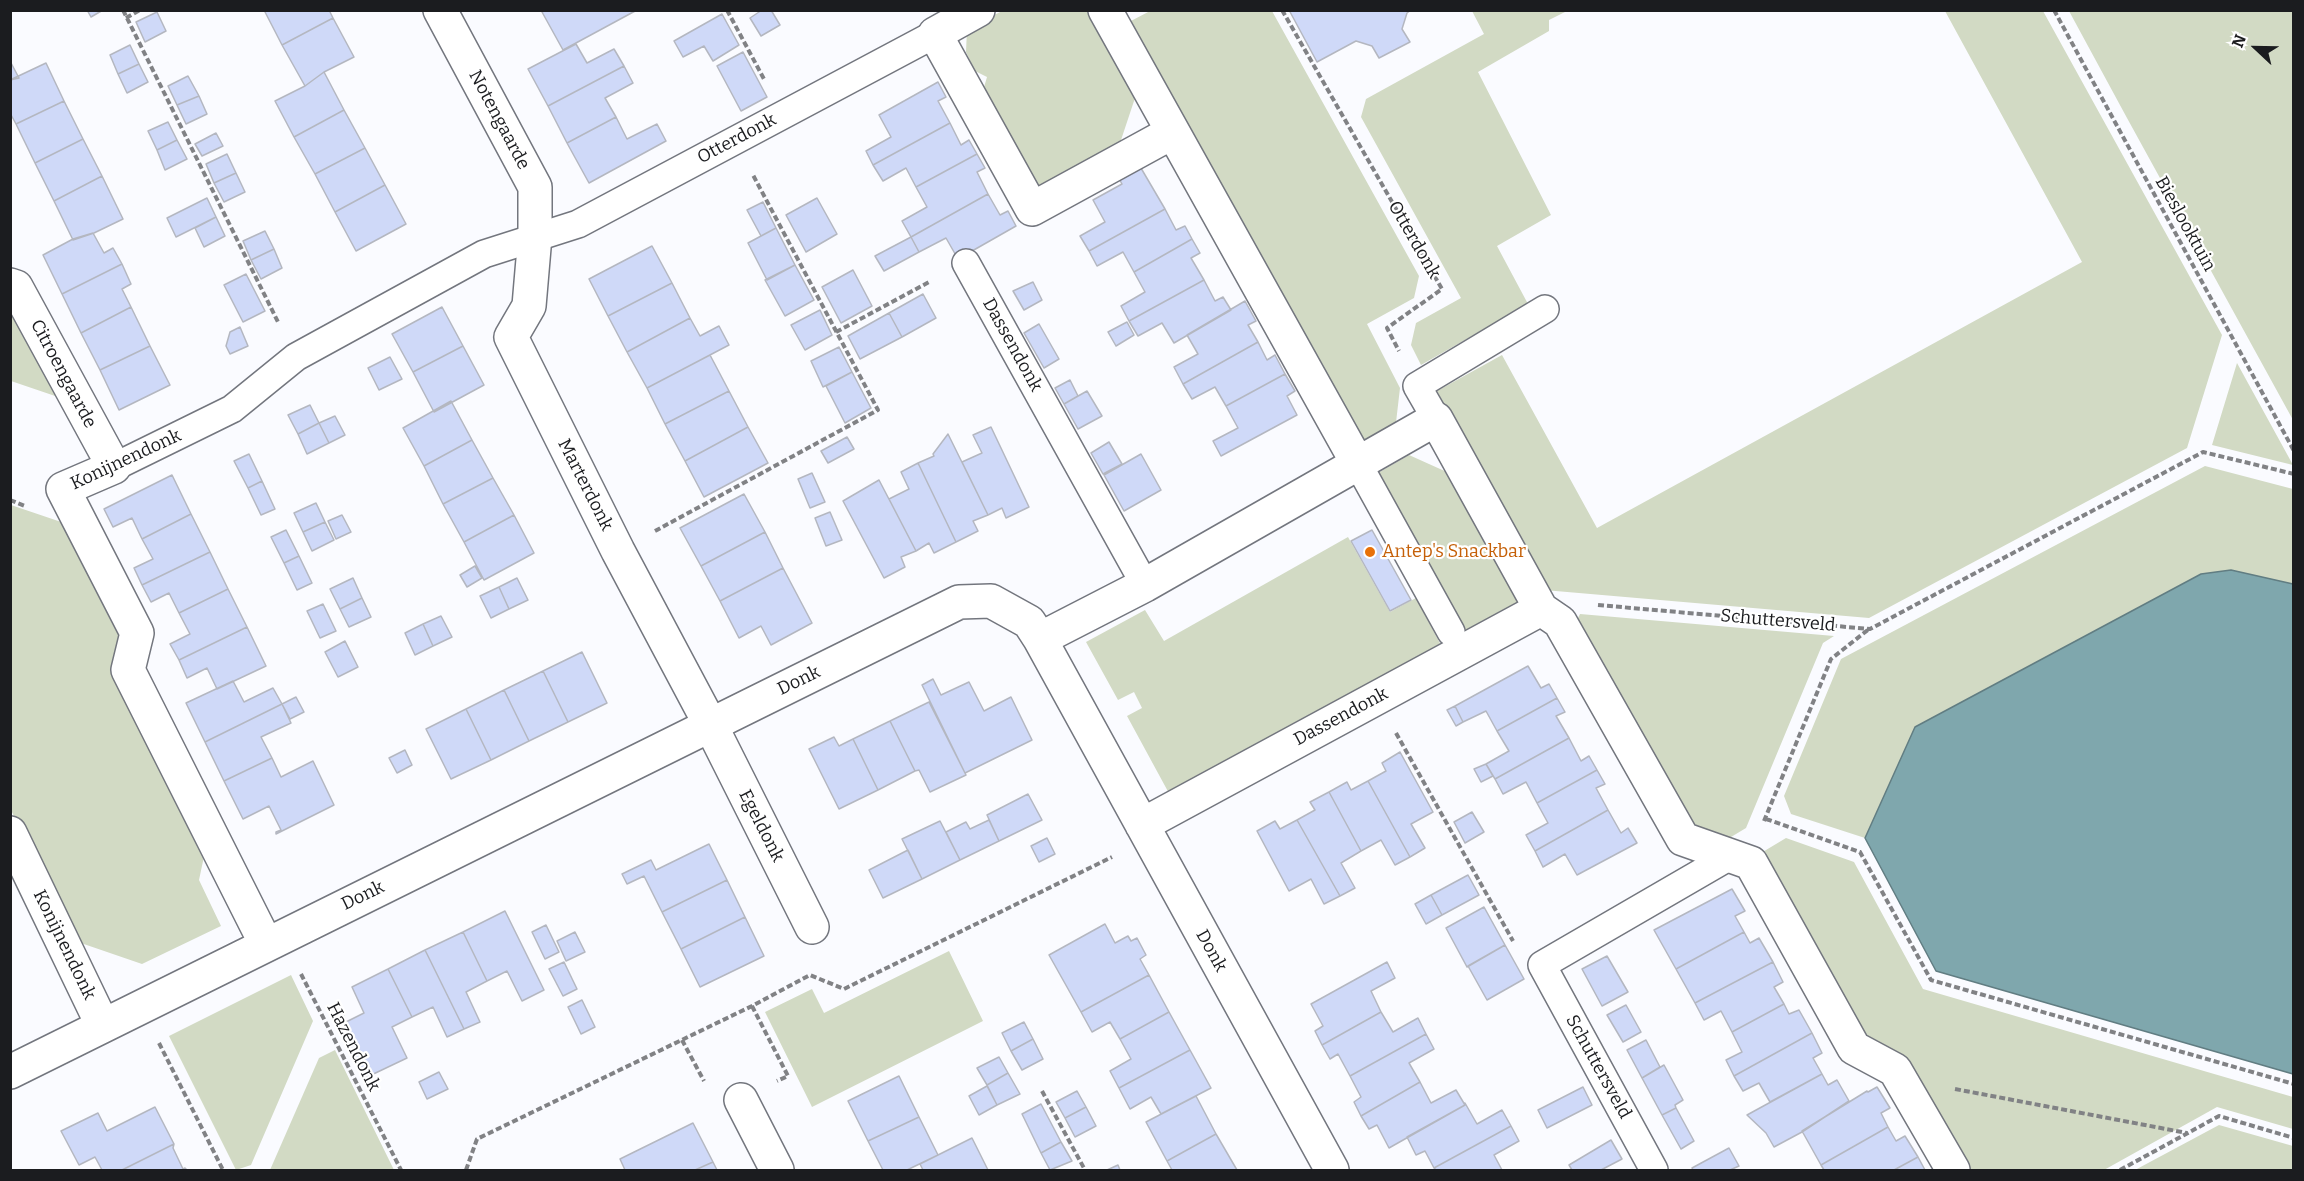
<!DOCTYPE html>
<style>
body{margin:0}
#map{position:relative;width:2304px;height:1181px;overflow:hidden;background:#fafbff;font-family:Bitter,serif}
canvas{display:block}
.frame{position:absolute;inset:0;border:12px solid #1b1c1f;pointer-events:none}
.north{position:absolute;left:2226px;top:18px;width:60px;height:60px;-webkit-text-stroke:4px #fff;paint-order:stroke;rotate:292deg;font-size:16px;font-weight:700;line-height:24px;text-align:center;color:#1b1c1f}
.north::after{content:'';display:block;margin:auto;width:21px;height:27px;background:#1b1c1f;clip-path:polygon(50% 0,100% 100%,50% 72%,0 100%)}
</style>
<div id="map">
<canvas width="2304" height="1181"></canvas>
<div class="frame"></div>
<div class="north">N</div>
</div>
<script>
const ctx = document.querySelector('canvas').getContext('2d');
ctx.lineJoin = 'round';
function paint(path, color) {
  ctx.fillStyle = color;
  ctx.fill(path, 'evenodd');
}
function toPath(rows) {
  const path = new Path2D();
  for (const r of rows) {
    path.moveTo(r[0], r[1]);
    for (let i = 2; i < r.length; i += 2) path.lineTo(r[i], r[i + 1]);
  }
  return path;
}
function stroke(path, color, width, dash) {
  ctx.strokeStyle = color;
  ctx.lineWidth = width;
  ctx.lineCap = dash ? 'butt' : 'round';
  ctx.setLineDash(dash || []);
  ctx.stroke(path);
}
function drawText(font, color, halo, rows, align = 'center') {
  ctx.font = font + ' Bitter,serif';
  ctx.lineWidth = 4.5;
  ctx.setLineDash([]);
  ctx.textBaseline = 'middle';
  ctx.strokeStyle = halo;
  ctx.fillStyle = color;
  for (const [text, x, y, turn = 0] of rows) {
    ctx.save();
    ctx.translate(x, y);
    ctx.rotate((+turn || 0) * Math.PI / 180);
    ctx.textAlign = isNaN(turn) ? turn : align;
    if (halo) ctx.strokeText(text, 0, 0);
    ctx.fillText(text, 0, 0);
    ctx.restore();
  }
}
paint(toPath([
 [1002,11,1091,11,1137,92,1116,155,1038,199,982,94,987,77,975,71,966,52,967,29],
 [1150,11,1272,11,1419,276,1414,298,1367,324,1400,388,1395,431,1364,450,1129,22],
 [1472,11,1567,11,1549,20,1549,31,1478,72,1551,215,1497,246,1528,304,1421,365,1411,345,1416,323,1461,298,1361,117,1366,99,1484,34],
 [1945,11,2043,11,2222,335,2187,448,1869,618,1544,590,1437,391,1502,355,1597,528,2082,262],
 [2069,11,2293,11,2293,420,2127,118],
 [11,291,61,398,11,381],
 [2237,363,2293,465,2212,445],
 [1409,455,1449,473,1525,609,1469,638,1378,473],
 [2205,466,2293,489,2293,584,2231,570,2201,574,1916,727,1865,838,1791,814,1784,796,1841,659],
 [11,505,70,525,126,637,206,847,199,880,221,926,142,964,75,941,11,810],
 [1348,537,1390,612,1416,598,1444,651,1171,797,1127,716,1142,708,1134,692,1118,700,1086,642,1145,610,1164,641],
 [1580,614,1834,636,1823,643,1746,828,1721,843,1693,834,1576,622],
 [1786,838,1854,862,1923,989,2293,1097,2293,1129,2217,1107,2104,1170,1969,1170,1862,1040,1761,853],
 [949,951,983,1021,812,1107,765,1012,812,989,824,1013],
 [291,975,313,1021,251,1165,236,1170,169,1036],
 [335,1050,394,1170,270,1170,319,1058],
 [2219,1125,2293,1146,2293,1170,2135,1170]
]), '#d2dac4');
const water = toPath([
 [2231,570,2293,584,2293,1074,1936,971,1865,838,1915,727,2201,574,2231,570]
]);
paint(water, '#7fa7ad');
stroke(water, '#617d82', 1.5);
const building = toPath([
 [87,10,103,10,91,17,87,10],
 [264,10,329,10,333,18,282,45,264,10],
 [546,10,637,10,563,50,542,12,546,10],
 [762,10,771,10,780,25,761,36,750,18,762,10],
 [1289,10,1411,10,1407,13,1402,29,1410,42,1379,58,1372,46,1356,41,1317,62,1289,10],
 [157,12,166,31,145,42,136,22,157,12],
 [722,14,739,45,713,61,704,46,683,57,674,41,722,14],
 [333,18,354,57,324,72,305,86,282,45,333,18],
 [576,44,587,63,614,49,624,66,548,106,528,69,576,44],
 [130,45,139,64,118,74,110,55,130,45],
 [743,52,767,97,741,111,717,66,743,52],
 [10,61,19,78,10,80,10,61],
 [46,63,64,101,16,124,10,113,10,80,46,63],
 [139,64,148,82,127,93,118,74,139,64],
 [624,66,633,83,605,98,616,117,567,143,548,106,624,66],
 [324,72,344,110,294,137,275,101,305,86,324,72],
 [188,76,199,96,177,105,168,86,188,76],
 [938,82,946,97,938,101,950,123,873,165,866,151,891,137,879,115,938,82],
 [199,96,207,114,186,124,177,105,199,96],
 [64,101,83,139,35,163,16,124,64,101],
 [344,110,365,148,315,174,294,137,344,110],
 [616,117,627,139,657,124,666,141,589,183,567,143,616,117],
 [168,122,177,140,157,150,148,131,168,122],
 [950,123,961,145,969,140,977,154,916,187,906,168,883,181,873,165,950,123],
 [216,133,223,146,202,156,195,144,216,133],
 [83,139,102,176,54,201,35,163,83,139],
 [177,140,187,159,165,170,157,150,177,140],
 [365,148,385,185,335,212,315,174,365,148],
 [227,154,236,173,214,183,206,164,227,154],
 [977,154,985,168,977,172,988,194,911,237,902,221,927,207,916,187,977,154],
 [1138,163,1165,209,1089,251,1080,236,1105,222,1093,200,1122,184,1117,175,1138,163],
 [236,173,245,192,224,202,214,183,236,173],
 [102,176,123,219,94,233,73,240,54,201,102,176],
 [385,185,406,224,356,251,335,212,385,185],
 [988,194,1000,215,1008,211,1016,226,958,259,946,238,919,252,911,237,988,194],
 [207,198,216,217,176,237,167,218,207,198],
 [817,198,837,234,806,252,786,215,817,198],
 [763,202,776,228,761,236,747,210,763,202],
 [1165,209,1176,230,1185,226,1192,239,1134,272,1123,252,1097,266,1089,251,1165,209],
 [216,217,225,236,204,247,195,228,216,217],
 [776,228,795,265,767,280,748,243,776,228],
 [265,231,274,249,251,260,243,241,265,231],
 [93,233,104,253,113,248,122,264,62,294,43,255,73,239,93,233],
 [911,237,919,252,884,271,875,256,911,237],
 [1192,239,1200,253,1191,258,1204,280,1129,321,1121,306,1145,292,1134,272,1192,239],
 [652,246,672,283,608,316,589,279,652,246],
 [274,249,282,268,261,279,251,260,274,249],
 [122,264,131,284,122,289,131,307,81,333,62,294,122,264],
 [795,265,814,300,785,316,765,280,795,265],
 [853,270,872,306,841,323,822,287,853,270],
 [246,274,265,311,243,322,224,285,246,274],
 [1204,280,1215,301,1223,297,1231,310,1174,343,1162,323,1138,336,1129,321,1204,280],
 [1033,282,1042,300,1024,310,1013,291,1033,282],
 [672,283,690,318,627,352,608,316,672,283],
 [923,294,936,318,902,337,889,313,923,294],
 [1245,301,1256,321,1248,325,1258,342,1183,384,1174,367,1198,354,1187,335,1245,301],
 [131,307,150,346,100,370,81,333,131,307],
 [442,307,463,346,413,372,392,334,442,307],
 [820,310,832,335,805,350,791,325,820,310],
 [889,313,902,337,860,359,848,336,889,313],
 [690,318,700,336,719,326,729,345,647,388,627,352,690,318],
 [1127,322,1134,335,1116,346,1108,332,1127,322],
 [1039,324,1059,359,1044,368,1024,333,1039,324],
 [240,327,248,346,230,354,226,346,230,332,240,327],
 [1258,342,1267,360,1275,355,1285,374,1226,406,1215,387,1192,399,1183,384,1258,342],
 [150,346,170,385,119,410,100,370,150,346],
 [463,346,484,385,434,412,413,372,463,346],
 [839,347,852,372,823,387,811,361,839,347],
 [710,355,729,391,665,424,647,388,710,355],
 [390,357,402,379,379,390,368,368,390,357],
 [852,372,871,408,845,423,826,386,852,372],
 [1285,374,1295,391,1287,396,1297,415,1221,456,1213,441,1238,428,1226,406,1285,374],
 [1070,380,1078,396,1064,404,1055,388,1070,380],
 [729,391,748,427,685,461,665,424,729,391],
 [1087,391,1102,416,1078,429,1064,404,1087,391],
 [451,401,472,440,424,466,403,428,451,401],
 [310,405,319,423,298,434,288,415,310,405],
 [335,416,345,435,329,443,319,423,335,416],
 [319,423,329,443,307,454,298,434,319,423],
 [748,427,768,463,704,497,685,461,748,427],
 [991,427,1029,507,1006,518,1002,508,988,515,962,462,982,453,973,435,991,427],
 [948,434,988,515,973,521,978,531,956,542,918,463,934,456,933,454,948,434],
 [847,437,854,449,828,463,821,451,847,437],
 [472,440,493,478,443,504,424,466,472,440],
 [1109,442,1122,464,1103,474,1091,453,1109,442],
 [249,454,262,481,248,488,234,461,249,454],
 [1141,454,1161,490,1124,511,1104,475,1141,454],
 [918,463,956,542,934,553,929,543,916,551,889,499,909,489,901,472,918,463],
 [812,473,825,502,810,508,798,479,812,473],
 [172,475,191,514,142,539,132,518,113,527,104,509,172,475],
 [493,478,514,515,464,542,443,504,493,478],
 [879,480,916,551,901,557,905,567,884,578,843,501,879,480],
 [262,481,275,509,261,515,248,488,262,481],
 [744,494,765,532,701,566,680,528,744,494],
 [316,503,325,522,303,532,294,513,316,503],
 [830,512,842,540,826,546,815,518,830,512],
 [191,514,210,552,142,585,134,568,153,559,142,539,191,514],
 [342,515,351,532,336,539,328,521,342,515],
 [514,515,534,553,484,580,464,542,514,515],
 [325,522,334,540,312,551,303,532,325,522],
 [286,530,299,556,284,563,271,537,286,530],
 [1372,530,1411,600,1390,611,1351,541,1372,530],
 [765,532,783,568,720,601,701,566,765,532],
 [210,552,228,589,179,613,169,593,151,602,142,585,210,552],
 [299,556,312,583,297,590,284,563,299,556],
 [475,566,482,578,467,587,460,575,475,566],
 [783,568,812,623,771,645,761,626,739,638,720,601,783,568],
 [353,578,362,598,340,609,330,589,353,578],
 [517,578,528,600,509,609,499,587,517,578],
 [499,587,509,609,491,618,480,596,499,587],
 [228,589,247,627,179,660,170,644,190,634,179,613,228,589],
 [362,598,371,617,349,627,340,609,362,598],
 [323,604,336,631,320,638,307,611,323,604],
 [441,616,452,637,433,646,423,624,441,616],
 [423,624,433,646,415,655,405,633,423,624],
 [247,627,266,666,217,689,207,668,187,678,179,660,247,627],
 [345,641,358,667,338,677,325,652,345,641],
 [582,652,607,703,568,722,543,671,582,652],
 [1528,666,1541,688,1549,684,1557,698,1497,731,1486,711,1463,722,1455,706,1528,666],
 [543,671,568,722,529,741,504,690,543,671],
 [933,679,941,695,969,682,984,711,1011,697,1032,740,965,773,922,685,933,679],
 [233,681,244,702,273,688,282,704,205,742,186,703,233,681],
 [504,690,529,741,491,760,466,709,504,690],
 [296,697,304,712,290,719,282,704,296,697],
 [1557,698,1565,712,1556,716,1569,738,1495,779,1486,764,1509,751,1497,731,1557,698],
 [929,702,966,775,930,792,919,770,915,771,890,721,929,702],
 [282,704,291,723,261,737,272,758,224,781,205,742,282,704],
 [1455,706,1463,722,1456,726,1447,710,1455,706],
 [466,709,491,760,451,779,426,729,466,709],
 [890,721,915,771,878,790,853,739,890,721],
 [834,737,839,746,853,739,878,790,839,809,809,749,834,737],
 [1569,738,1581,761,1589,756,1597,770,1537,803,1526,782,1503,794,1495,779,1569,738],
 [405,750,412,765,397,773,389,758,405,750],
 [1400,752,1433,812,1411,824,1425,848,1410,857,1368,781,1386,771,1382,763,1400,752],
 [272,758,281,777,313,761,334,805,276,834,276,832,281,830,269,806,243,819,224,781,272,758],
 [1486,764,1493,776,1481,782,1474,769,1486,764],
 [1597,770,1605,784,1596,788,1608,810,1535,851,1526,835,1548,823,1537,803,1597,770],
 [1368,781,1410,857,1395,865,1381,840,1361,851,1329,792,1347,782,1351,790,1368,781],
 [1329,792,1361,851,1341,863,1355,888,1340,896,1297,820,1315,810,1310,802,1329,792],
 [1028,794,1042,820,999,841,987,815,1028,794],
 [1608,810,1621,833,1628,828,1637,843,1577,875,1565,854,1543,867,1535,851,1608,810],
 [1472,812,1484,832,1465,843,1454,822,1472,812],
 [989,820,999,841,960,860,946,832,966,822,970,829,989,820],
 [1297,820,1340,896,1324,904,1311,879,1289,891,1257,831,1275,821,1280,829,1297,820],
 [940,821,960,860,922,879,902,839,940,821],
 [1047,838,1055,854,1039,862,1031,846,1047,838],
 [709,844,727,880,662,912,644,876,627,884,622,874,651,860,656,870,709,844],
 [908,850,922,879,883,898,869,870,908,850],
 [1468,875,1479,895,1442,915,1431,895,1468,875],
 [727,880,745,917,681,949,662,912,727,880],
 [1732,889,1745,911,1735,916,1744,932,1676,969,1654,930,1732,889],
 [1431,895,1442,915,1426,924,1415,904,1431,895],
 [1484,907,1505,945,1467,967,1446,928,1484,907],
 [505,911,544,990,522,1001,507,971,487,981,463,932,505,911],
 [745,917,764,956,700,987,681,949,745,917],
 [1105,924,1115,943,1128,936,1131,941,1137,938,1146,955,1140,959,1149,975,1081,1012,1049,955,1105,924],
 [546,925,559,952,545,959,532,932,546,925],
 [463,932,487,981,466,992,480,1022,464,1029,425,950,463,932],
 [575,932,585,952,566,961,557,941,575,932],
 [1744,932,1750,943,1759,938,1773,962,1695,1003,1676,969,1744,932],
 [1505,945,1524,979,1487,1000,1468,966,1505,945],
 [425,950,464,1029,447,1037,433,1007,412,1017,388,969,425,950],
 [1607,956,1628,992,1602,1006,1582,969,1607,956],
 [564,962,577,989,563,996,549,969,564,962],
 [1387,962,1395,978,1371,991,1381,1012,1322,1045,1315,1031,1323,1026,1311,1004,1387,962],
 [1773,962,1783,982,1774,987,1784,1004,1732,1032,1721,1011,1704,1020,1695,1003,1773,962],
 [388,969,412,1017,392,1027,407,1058,365,1078,337,1020,344,1016,346,1022,364,1013,352,987,388,969],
 [1149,975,1169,1012,1120,1039,1110,1022,1092,1032,1081,1012,1149,975],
 [582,1000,595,1027,581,1034,568,1007,582,1000],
 [1784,1004,1789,1014,1799,1010,1812,1033,1734,1076,1726,1060,1742,1052,1732,1032,1784,1004],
 [1626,1005,1641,1032,1623,1042,1607,1015,1626,1005],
 [1169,1012,1190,1050,1119,1088,1110,1071,1131,1059,1120,1039,1169,1012],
 [1381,1012,1393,1032,1418,1018,1426,1034,1350,1076,1338,1054,1330,1059,1322,1045,1381,1012],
 [1024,1022,1033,1039,1011,1051,1002,1033,1024,1022],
 [1812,1033,1822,1053,1813,1058,1822,1074,1770,1102,1759,1083,1743,1091,1734,1076,1812,1033],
 [1426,1034,1434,1049,1409,1063,1420,1082,1361,1116,1354,1102,1361,1097,1350,1076,1426,1034],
 [1033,1039,1043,1059,1022,1070,1011,1051,1033,1039],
 [1646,1040,1660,1067,1642,1078,1627,1050,1646,1040],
 [1190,1050,1211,1088,1161,1114,1151,1097,1130,1109,1119,1088,1190,1050],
 [999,1057,1008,1073,987,1085,977,1068,999,1057],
 [1664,1065,1683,1100,1675,1105,1676,1108,1662,1115,1642,1078,1664,1065],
 [439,1072,448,1089,427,1099,419,1082,439,1072],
 [1008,1073,1020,1094,997,1105,987,1085,1008,1073],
 [1822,1074,1828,1085,1837,1080,1849,1101,1802,1132,1774,1147,1766,1133,1747,1115,1822,1074],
 [899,1076,919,1117,868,1141,848,1101,899,1076],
 [1420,1082,1431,1103,1456,1090,1465,1105,1389,1148,1377,1125,1369,1129,1361,1116,1420,1082],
 [987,1086,997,1105,979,1115,969,1096,987,1086],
 [1583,1087,1592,1105,1547,1128,1538,1110,1583,1087],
 [1877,1087,1890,1108,1881,1113,1888,1127,1821,1165,1802,1131,1867,1091,1868,1092,1877,1087],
 [1077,1091,1086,1107,1065,1118,1056,1102,1077,1091],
 [1196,1096,1216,1134,1167,1161,1146,1122,1196,1096],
 [1464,1103,1465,1103,1477,1124,1502,1110,1511,1126,1434,1168,1425,1151,1416,1155,1407,1137,1465,1105,1464,1103],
 [1041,1104,1061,1142,1041,1153,1022,1114,1041,1104],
 [155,1107,174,1144,122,1170,102,1170,95,1157,79,1165,61,1131,98,1113,107,1131,155,1107],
 [1086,1107,1096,1126,1075,1137,1065,1118,1086,1107],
 [1676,1108,1694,1141,1681,1149,1662,1115,1676,1108],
 [919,1117,938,1155,907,1170,883,1170,868,1141,919,1117],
 [693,1123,713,1162,695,1170,625,1170,620,1159,693,1123],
 [1511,1126,1519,1141,1494,1155,1502,1170,1436,1170,1434,1168,1511,1126],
 [1888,1127,1896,1141,1905,1136,1918,1157,1894,1170,1824,1170,1821,1165,1888,1127],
 [1216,1134,1237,1170,1172,1170,1167,1161,1216,1134],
 [972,1138,988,1170,923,1170,920,1164,972,1138],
 [1611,1140,1622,1159,1601,1170,1572,1170,1569,1165,1611,1140],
 [1061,1142,1072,1161,1050,1170,1041,1153,1061,1142],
 [174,1144,173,1148,183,1169,185,1168,187,1170,122,1170,174,1144],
 [1729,1148,1739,1166,1730,1170,1693,1170,1692,1168,1729,1148],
 [1918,1157,1925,1170,1894,1170,1918,1157],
 [713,1162,717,1170,695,1170,713,1162],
 [1118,1165,1120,1170,1107,1170,1118,1165]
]);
paint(building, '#cfd9f8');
stroke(building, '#b4b7c0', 1.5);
const service = toPath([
 [966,263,1145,585],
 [1436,419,1417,386,1545,309],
 [1358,464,1451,632],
 [114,467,232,409,296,357,484,254,578,224,935,34],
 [1654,1170,1542,965,1730,856]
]);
const minor = toPath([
 [440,10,535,187,535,236,529,306,511,337,618,551,710,724,812,927],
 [978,10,935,34,1032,209,1171,133],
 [1105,10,1358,464],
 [10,285,16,287,114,467,63,489,137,633,128,670,266,944],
 [1541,609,1560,622,1683,839,1751,863,1854,1048,1895,1070,1953,1170],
 [1040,639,1145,585,1436,419,1541,609],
 [1142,825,1541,609],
 [10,833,103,1026],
 [10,1072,959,602,991,601,1029,622,1040,639,1332,1170],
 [741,1100,777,1170]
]);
stroke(service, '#73767e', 30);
stroke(minor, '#73767e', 36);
stroke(toPath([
 [123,10,279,324],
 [727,10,765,81],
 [1282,10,1442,289,1387,328,1399,351],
 [2054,10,2294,451],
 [126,18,140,10],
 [836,332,931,281],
 [10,500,25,506],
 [655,531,878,410,753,175],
 [1598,605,1870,629,2203,452,2294,474],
 [1396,733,1513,941],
 [1766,819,1860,852,1931,980,2294,1084],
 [1764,821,1831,659,1869,629],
 [301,974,401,1170],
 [752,1006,788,1076,777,1081],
 [682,1040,704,1081],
 [159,1043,223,1170],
 [1955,1089,2187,1133],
 [1042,1091,1085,1170],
 [466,1170,477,1139,752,1006,810,975,844,989,1112,857],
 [2120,1170,2219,1116,2294,1138]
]), '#818285', 4, [6, 3]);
stroke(service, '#fff', 27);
stroke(minor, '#fff', 33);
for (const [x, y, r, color] of [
 [1370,552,6,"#e8710a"]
]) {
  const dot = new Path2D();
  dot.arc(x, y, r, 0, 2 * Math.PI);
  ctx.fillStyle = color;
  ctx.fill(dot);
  stroke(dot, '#fff', 2);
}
drawText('18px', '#1b1c1f', '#fff', [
 ["Notengaarde",499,120,62],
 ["Otterdonk",737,139,-28],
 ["Bieslooktuin",2185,224,61],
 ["Otterdonk",1414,240,60],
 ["Dassendonk",1012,345,61],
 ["Citroengaarde",63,374,62],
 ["Konijnendonk",126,460,-25],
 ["Marterdonk",585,485,63],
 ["Schuttersveld",1778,621,5],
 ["Donk",799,681,-26],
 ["Dassendonk",1341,717,-28],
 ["Egeldonk",761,826,63],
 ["Donk",363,896,-26],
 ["Konijnendonk",64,945,64],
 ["Donk",1211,951,61],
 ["Hazendonk",353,1047,63],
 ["Schuttersveld",1598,1067,61]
]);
drawText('18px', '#c56008', '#fff', [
 ["Antep's Snackbar",1382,552]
], 'left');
</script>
